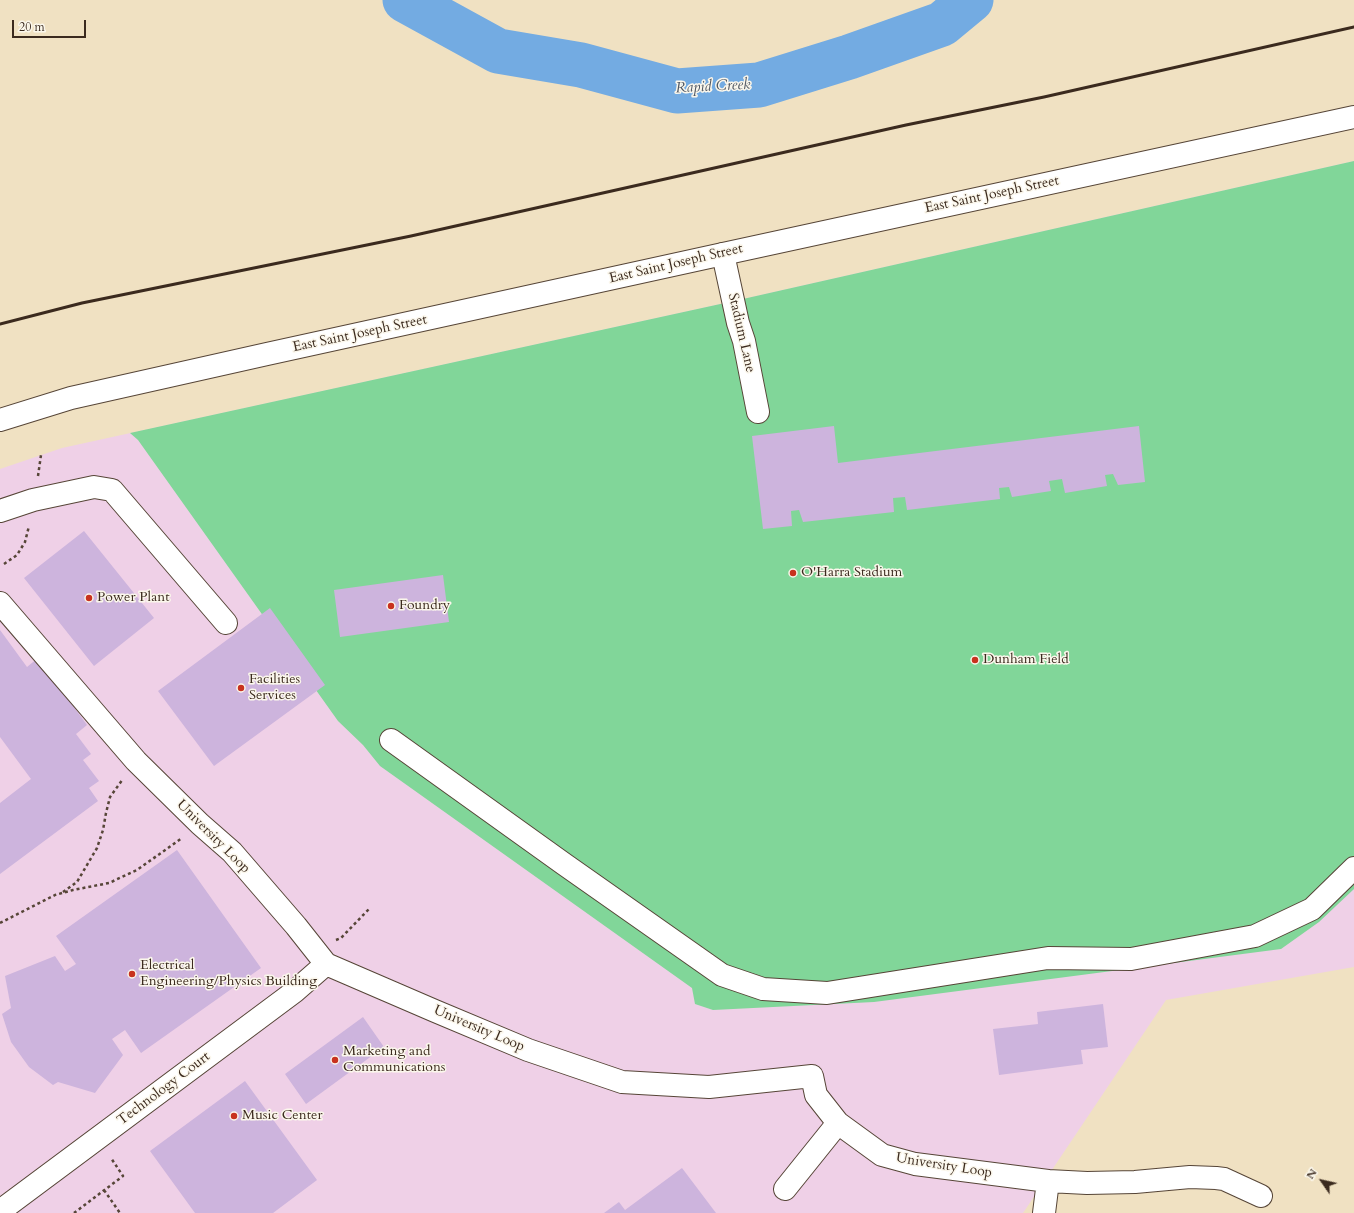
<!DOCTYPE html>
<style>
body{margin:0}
#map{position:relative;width:1354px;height:1213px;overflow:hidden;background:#f0e1c2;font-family:Cardo,serif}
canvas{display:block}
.north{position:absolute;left:1302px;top:1161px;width:40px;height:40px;-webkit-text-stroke:3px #fbf7ec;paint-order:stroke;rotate:304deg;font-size:11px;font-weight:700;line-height:16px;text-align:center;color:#3b2a1e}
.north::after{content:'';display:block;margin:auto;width:14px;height:18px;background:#3b2a1e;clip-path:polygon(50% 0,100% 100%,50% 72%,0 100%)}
.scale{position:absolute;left:12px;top:20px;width:74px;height:18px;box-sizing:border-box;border:2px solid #3b2a1e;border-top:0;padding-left:5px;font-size:12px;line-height:14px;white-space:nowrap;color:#3b2a1e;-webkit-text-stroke:3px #fbf7ec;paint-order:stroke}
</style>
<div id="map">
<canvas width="1354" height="1213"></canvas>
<div class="north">N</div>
<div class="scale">20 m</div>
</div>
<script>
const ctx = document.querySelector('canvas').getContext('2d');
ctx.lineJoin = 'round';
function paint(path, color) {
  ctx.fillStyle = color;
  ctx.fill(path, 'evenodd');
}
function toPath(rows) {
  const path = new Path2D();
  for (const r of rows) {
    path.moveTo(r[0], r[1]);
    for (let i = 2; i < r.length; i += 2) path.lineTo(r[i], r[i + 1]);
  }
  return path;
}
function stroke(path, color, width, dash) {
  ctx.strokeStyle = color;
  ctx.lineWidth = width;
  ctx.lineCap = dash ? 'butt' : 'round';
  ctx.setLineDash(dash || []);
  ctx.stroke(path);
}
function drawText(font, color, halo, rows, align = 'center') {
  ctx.font = font + ' Cardo,serif';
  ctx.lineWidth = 3;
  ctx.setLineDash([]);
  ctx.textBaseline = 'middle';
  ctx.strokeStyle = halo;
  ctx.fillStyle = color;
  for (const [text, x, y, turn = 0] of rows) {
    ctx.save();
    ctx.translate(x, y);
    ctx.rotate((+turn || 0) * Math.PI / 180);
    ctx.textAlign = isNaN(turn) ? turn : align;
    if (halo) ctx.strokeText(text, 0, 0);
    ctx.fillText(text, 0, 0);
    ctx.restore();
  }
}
paint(toPath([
 [1354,161,1354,967,1166,1000,1023,1213,0,1213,0,469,62,448,734,301]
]), '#efd0e7');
paint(toPath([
 [1354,161,1354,889,1319,922,1281,949,874,1002,713,1010,695,1004,692,988,380,766,363,745,338,721,138,440,130,433,734,301]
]), '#81d699');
stroke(toPath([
 [405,0,498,51,581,65,677,91,759,85,849,57,942,24,971,0]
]), '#73abe2', 45);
paint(toPath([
 [834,426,838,463,1139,426,1145,482,1118,485,1113,474,1105,475,1107,486,1065,493,1062,479,1049,481,1051,491,1012,497,1009,487,999,488,1000,499,907,510,905,497,893,498,894,512,803,522,799,510,791,511,792,526,763,529,752,436],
 [84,531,154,618,94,666,24,578],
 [443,575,449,622,340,637,334,590],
 [270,608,325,685,214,766,158,691],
 [0,630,27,667,38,658,87,725,76,734,91,754,83,760,99,781,89,788,98,801,0,874,0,803,31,779,0,737],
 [177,850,261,968,141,1053,125,1030,112,1039,123,1055,95,1093,58,1082,53,1085,29,1067,11,1042,2,1014,11,1008,5,976,55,956,65,971,76,964,56,936],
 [1103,1004,1108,1047,1081,1050,1083,1064,999,1075,993,1029,1038,1024,1037,1012],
 [363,1017,384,1047,306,1104,285,1074],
 [245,1081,317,1180,273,1213,195,1213,150,1151],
 [682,1168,716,1213,604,1213,619,1202,625,1210]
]), '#cdb4dd');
const minor = toPath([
 [723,254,738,323,744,341,758,412],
 [0,511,33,500,94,487,112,490,226,623],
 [0,603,136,761,200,824,232,852,296,926,326,964,435,1011,528,1050,622,1082,709,1087,812,1076,816,1095,838,1123,882,1155,915,1164,1048,1181,1044,1213],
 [391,740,564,864,722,975,763,989,827,993,1048,958,1131,959,1255,936,1312,909,1354,868],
 [1048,1181,1087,1183,1135,1182,1190,1177,1216,1178,1224,1179,1261,1196],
 [785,1189,838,1123],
 [0,1211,294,992,326,964]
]);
const major = toPath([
 [0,420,71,398,267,354,723,254,1354,117]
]);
stroke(minor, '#564537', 24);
stroke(major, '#564537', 24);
stroke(toPath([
 [38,476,41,455],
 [4,564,17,555,25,542,29,526],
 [63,892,77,882,97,848,103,830,106,813,110,797,123,779],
 [0,923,55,895,73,890,109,883,137,870,182,838],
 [336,940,341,938,369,909],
 [104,1190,120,1213],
 [74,1213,123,1176,111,1158]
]), '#564537', 2.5, [3, 3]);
stroke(minor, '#fff', 22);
stroke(major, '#fff', 22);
stroke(toPath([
 [0,324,82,303,411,236,906,125,1044,97,1354,27]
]), '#3b2a1e', 3);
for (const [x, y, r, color] of [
 [793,573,4,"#c8321e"],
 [89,598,4,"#c8321e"],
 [391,606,4,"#c8321e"],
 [975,660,4,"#c8321e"],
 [241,688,4,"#c8321e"],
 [132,974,4,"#c8321e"],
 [335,1060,4,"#c8321e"],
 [234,1116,4,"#c8321e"]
]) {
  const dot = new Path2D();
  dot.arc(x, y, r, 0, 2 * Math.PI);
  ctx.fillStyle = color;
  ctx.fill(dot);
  stroke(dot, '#fbf7ec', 1.5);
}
drawText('14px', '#3b2a1e', '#fbf7ec', [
 ["East Saint Joseph Street",992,195,-12],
 ["East Saint Joseph Street",676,264,-13],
 ["Stadium Lane",741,333,77],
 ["East Saint Joseph Street",360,334,-12],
 ["University Loop",213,837,45],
 ["University Loop",479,1029,23],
 ["Technology Court",164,1089,-37],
 ["University Loop",944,1166,9]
]);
drawText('14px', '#3b2a1e', '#fbf7ec', [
 ["O'Harra Stadium",801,573],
 ["Power Plant",97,598],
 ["Foundry",399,606],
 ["Dunham Field",983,660],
 ["Facilities",249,680],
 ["Services",249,696],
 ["Electrical",140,966],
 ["Engineering/Physics Building",140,982],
 ["Marketing and",343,1052],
 ["Communications",343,1068],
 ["Music Center",242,1116]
], 'left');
drawText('italic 15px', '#4f5763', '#fbf7ec', [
 ["Rapid Creek",713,87,-3]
]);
</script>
